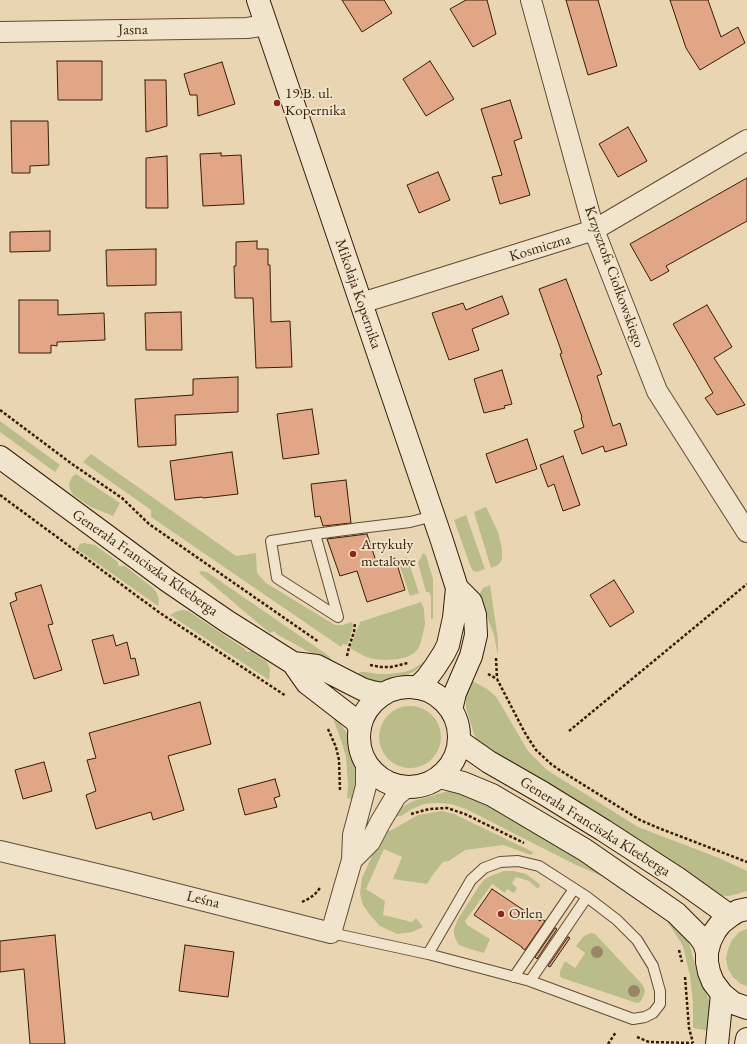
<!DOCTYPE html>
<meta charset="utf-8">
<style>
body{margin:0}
canvas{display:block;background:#ead5b2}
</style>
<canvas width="747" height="1044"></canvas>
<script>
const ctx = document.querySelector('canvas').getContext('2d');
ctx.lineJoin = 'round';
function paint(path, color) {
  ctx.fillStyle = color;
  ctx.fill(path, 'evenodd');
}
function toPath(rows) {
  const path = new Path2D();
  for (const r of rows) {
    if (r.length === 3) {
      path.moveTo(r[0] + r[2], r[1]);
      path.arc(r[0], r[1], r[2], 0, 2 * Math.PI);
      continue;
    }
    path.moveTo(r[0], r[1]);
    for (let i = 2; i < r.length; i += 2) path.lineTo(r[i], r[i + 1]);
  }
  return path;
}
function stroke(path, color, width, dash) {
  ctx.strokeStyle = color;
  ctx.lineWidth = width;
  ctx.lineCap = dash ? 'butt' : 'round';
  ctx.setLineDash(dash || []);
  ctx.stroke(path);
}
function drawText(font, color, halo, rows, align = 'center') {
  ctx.font = font + ' "EB Garamond",serif';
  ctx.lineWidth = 3.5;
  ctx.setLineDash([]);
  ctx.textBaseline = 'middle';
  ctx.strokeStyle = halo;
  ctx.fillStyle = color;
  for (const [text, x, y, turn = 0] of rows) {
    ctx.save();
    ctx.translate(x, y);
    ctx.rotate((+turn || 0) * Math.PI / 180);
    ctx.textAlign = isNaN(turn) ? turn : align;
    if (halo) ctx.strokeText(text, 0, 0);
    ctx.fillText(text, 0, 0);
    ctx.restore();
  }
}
paint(toPath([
 [0,421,60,465,55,472,0,432],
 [91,454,236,556,256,553,257,573,266,583,335,625,342,625,352,622,353,626,350,638,347,645,343,644,341,647,151,517,151,510,83,462],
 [76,474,120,503,113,516,91,507,73,495,70,489,69,484,72,477],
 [486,507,498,532,502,549,502,558,500,563,496,566,491,568,474,512],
 [466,515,485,569,477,572,473,571,470,565,454,520],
 [84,543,95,545,118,562,118,566,125,566,153,588,157,593,159,600,158,606,77,549,80,544],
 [423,553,426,555,433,579,433,619,431,619,431,596,429,592,426,592,418,563],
 [407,557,419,593,410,596,398,561],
 [201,571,207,572,329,656,331,659,331,664,278,635,274,631,270,633,259,624,199,573],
 [490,585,498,640,498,656,494,635,482,603,480,593,483,588],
 [421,602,424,609,425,624,421,642,418,649,414,653,407,657,398,659,385,660,373,659,364,656,350,648,360,622],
 [182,610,188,611,245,649,247,652,251,651,267,662,270,669,269,680,170,615,175,612],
 [428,659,430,660,415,671,407,675,382,681,375,682,355,675,361,672,365,672,379,674,389,674,405,672,413,669],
 [469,679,487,689,492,693,497,698,528,751,547,770,638,827,719,858,747,871,747,891,734,895,728,896,713,895,533,777,483,746,477,740,474,734,466,708,466,695],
 [410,737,31],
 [334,715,347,733,349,747,349,752,353,756,359,780,356,800,347,798,348,785,346,757,342,743,334,721],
 [448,791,460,791,486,801,601,870,668,918,678,927,689,943,700,982,705,991,710,1002,709,1011,711,1014,710,1031,693,1028,693,1002,690,976,683,946,667,921,648,904,611,880,576,865,466,809,451,804,439,803,424,804,412,809,401,816,393,817,398,809,413,801],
 [442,811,454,814,533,852,531,855,503,845,465,850,449,861,443,862,432,876,427,884,393,879,402,857,384,849,366,889,385,901,383,915,412,922,416,918,423,927,412,932,397,934,380,926,370,915,363,905,360,894,362,878,384,829,390,831,418,815],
 [504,871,514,871,526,874,538,883,540,886,539,888,537,888,529,881,516,877,512,883,517,888,514,893,507,889,505,893,492,884,465,921,467,925,490,939,484,953,470,949,459,945,456,940,454,934,454,929,458,919,479,886,485,879,493,875],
 [747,929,747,986,741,984,733,977,728,969,726,959,728,949,732,940,739,932],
 [591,933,595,934,642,984,645,990,644,995,641,1001,638,1003,634,1002,562,978,560,976,560,971,565,961,575,968,585,953,576,946,584,936]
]), '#babc8a');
const building = toPath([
 [342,0,384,0,392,13,362,32,342,0],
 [466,0,487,0,496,34,473,47,450,9,466,0],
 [566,0,598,0,617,66,588,75,566,0],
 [670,0,708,0,721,37,738,27,745,43,700,70,686,48,670,0],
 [57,61,102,61,102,100,58,100,57,61],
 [430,61,454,99,426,116,403,79,430,61],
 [222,62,235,104,198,116,197,95,190,95,184,74,222,62],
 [145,80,166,80,167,126,146,132,145,80],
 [510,100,522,138,514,141,530,195,500,204,492,177,502,175,481,109,510,100],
 [11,121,48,121,49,165,30,166,30,173,12,173,11,121],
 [628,127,647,161,618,177,599,144,628,127],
 [221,153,221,156,241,155,244,204,203,206,200,154,221,153],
 [167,156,168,208,146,208,146,158,167,156],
 [438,172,450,200,419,213,407,185,438,172],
 [747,178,747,221,666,266,669,271,651,281,630,244,747,178],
 [50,231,50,251,10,252,10,232,50,231],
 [257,241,257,249,268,249,268,265,270,265,271,322,290,321,292,367,256,368,253,298,235,298,234,266,236,266,236,242,257,241],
 [156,249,156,285,107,286,106,250,156,249],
 [566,279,602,374,597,376,613,426,620,423,627,445,605,452,603,446,582,454,574,431,584,427,581,418,582,417,560,354,562,353,539,289,566,279],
 [502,296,509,314,472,329,479,350,449,360,432,313,463,303,466,310,502,296],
 [19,300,58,300,58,315,104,313,105,340,57,342,57,346,51,345,51,353,19,353,19,300],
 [707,305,732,347,714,358,745,405,717,415,705,398,713,393,673,324,707,305],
 [181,312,182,350,146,350,145,313,181,312],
 [502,370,512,404,504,406,505,408,484,413,474,379,502,370],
 [238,377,238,412,175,415,176,445,138,447,135,399,193,395,193,379,238,377],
 [312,409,319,454,283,459,277,414,312,409],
 [527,439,537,469,496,483,486,454,527,439],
 [232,452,238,494,203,498,202,497,175,500,170,461,232,452],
 [563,456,580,505,563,511,554,484,548,487,540,465,563,456],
 [346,480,351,523,323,526,320,516,315,517,311,484,346,480],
 [367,534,377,564,395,558,405,590,367,602,357,571,340,576,327,539,367,534],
 [614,580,634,612,610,627,590,595,614,580],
 [41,585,53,624,48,625,62,670,34,679,10,603,17,600,15,593,41,585],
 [113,635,116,646,127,642,131,659,135,658,139,675,104,684,92,640,113,635],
 [200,702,211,744,168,756,184,810,153,820,151,812,96,829,86,795,96,791,87,760,96,758,89,733,200,702],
 [44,762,52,791,23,799,15,770,44,762],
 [275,779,280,796,274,798,277,807,245,815,238,789,275,779],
 [492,889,540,921,542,919,545,921,525,950,522,948,522,947,474,915,492,889],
 [555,928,557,929,537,959,535,957,555,928],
 [55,935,65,1044,30,1044,24,969,0,972,0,941,55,935],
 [568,937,570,938,550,967,548,966,568,937],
 [185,945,234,952,228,997,179,991,185,945]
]);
paint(building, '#e1a686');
stroke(building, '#361d07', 1);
const lane = toPath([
 [315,534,338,617,277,578,271,541,315,534,360,528,410,522,434,516],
 [331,933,428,954,530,981,633,1019,645,1017,653,1013,660,1004,660,991,653,966,637,940,617,920,587,897,539,866,518,861,500,862,484,868,471,880,428,954],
 [514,977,574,889],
 [530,981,587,897]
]);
const street = toPath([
 [531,0,594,230,657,391,747,532],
 [0,32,247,28,267,25],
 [361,303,397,292,594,230,747,140],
 [0,851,122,880,331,933,345,884,352,860,353,835,366,786,366,764],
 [352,860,370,842,381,821,396,796,407,787]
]);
const secondary = toPath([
 [258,0,442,541,457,588,454,618,448,645,444,653,435,667,427,678,417,688],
 [0,457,168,581,228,622,293,663,317,666,362,689,372,692,384,694],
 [293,663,307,683,351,717,355,720,360,728],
 [409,737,50],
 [451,710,455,693,471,656,476,635,475,615,471,602,457,588],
 [459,741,489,762,543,793,603,830,677,878,730,916],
 [440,777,463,783,492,795,585,850,676,913,699,936,704,943,707,952],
 [747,909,738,911,730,916,721,923,715,931,710,941,707,952,707,962,709,972,713,982,722,994,733,1003,747,1008],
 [717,1044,722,994],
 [746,1044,747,1039]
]);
stroke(lane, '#634b32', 12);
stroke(street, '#634b32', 22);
stroke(secondary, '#361d07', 24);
stroke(toPath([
 [0,410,72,464,122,498,149,524,319,642],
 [0,495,160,613,286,696],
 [347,656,349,647,354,632,355,623],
 [496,658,497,678],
 [370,665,381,667,391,667,408,663],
 [488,674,497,679,525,733,536,750,551,764,558,769,640,820,656,827,747,862],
 [328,729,336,747,339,760,340,790],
 [569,731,747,584],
 [411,814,429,809,447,808,465,814,524,843],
 [302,902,310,898,315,894,320,888],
 [679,950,682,962],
 [685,977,689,1028,693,1043],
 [637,1037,649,1042,693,1043],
 [608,1044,616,1032]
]), '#361d07', 2.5, [3, 2]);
stroke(lane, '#f1e4cd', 10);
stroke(street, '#f1e4cd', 20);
stroke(secondary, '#f1e4cd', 22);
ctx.fillStyle = '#998666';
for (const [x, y] of [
 [597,952],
 [634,991]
]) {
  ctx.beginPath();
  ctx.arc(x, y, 6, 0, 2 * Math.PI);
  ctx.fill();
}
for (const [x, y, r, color] of [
 [277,103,4,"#8f2418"],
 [353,554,4,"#8f2418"],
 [501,914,4,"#8f2418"]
]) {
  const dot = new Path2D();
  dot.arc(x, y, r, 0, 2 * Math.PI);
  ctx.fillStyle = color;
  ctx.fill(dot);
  stroke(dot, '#f1e4cd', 1.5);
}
drawText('15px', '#361d07', '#f1e4cd', [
 ["Jasna",133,30,-1],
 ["Kosmiczna",540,248,-17],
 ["Krzysztofa Ciołkowskiego",614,277,70],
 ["Mikołaja Kopernika",358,294,71],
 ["Generała Franciszka Kleeberga",145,563,35],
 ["Generała Franciszka Kleeberga",595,827,32],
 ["Leśna",203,900,14]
]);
drawText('15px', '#361d07', '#f1e4cd', [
 ["19.B. ul.",285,94],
 ["Kopernika",285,111],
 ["Artykuły",361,545],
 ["metalowe",361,562],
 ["Orlen",509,914]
], 'left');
</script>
